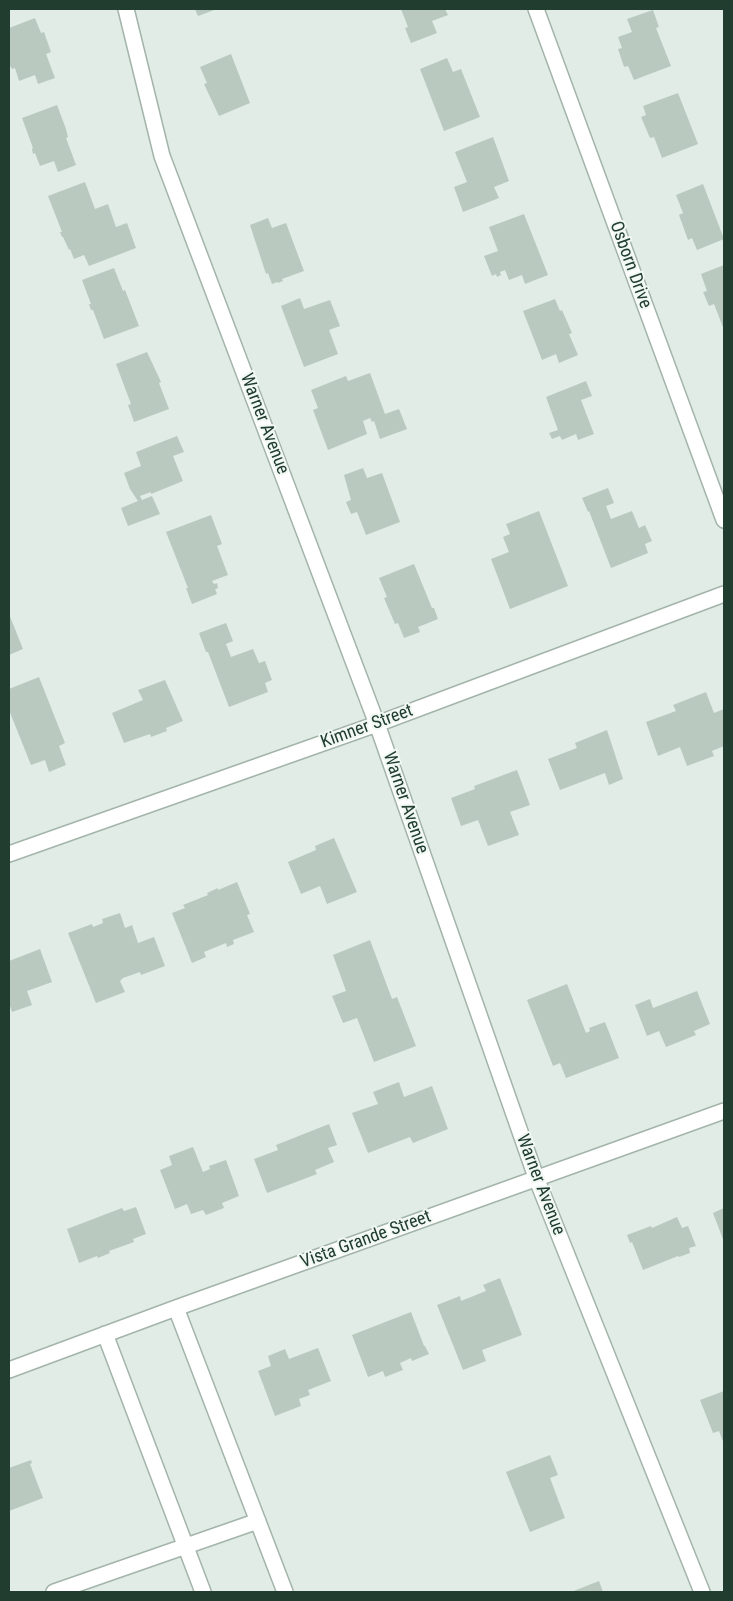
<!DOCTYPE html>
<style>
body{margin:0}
#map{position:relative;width:733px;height:1601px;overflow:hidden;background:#e0ece5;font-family:"Roboto Condensed",sans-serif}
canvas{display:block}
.frame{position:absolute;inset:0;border:10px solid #203d30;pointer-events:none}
</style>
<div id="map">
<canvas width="733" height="1601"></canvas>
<div class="frame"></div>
</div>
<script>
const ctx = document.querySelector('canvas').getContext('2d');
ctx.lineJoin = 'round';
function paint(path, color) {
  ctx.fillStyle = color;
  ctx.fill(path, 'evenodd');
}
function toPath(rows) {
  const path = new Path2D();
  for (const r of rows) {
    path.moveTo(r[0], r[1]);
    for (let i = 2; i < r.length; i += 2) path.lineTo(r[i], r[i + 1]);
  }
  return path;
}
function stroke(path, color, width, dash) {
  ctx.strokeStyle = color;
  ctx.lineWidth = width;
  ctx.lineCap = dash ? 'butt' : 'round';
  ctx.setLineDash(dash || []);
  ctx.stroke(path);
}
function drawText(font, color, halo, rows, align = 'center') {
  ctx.font = font + ' "Roboto Condensed",sans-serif';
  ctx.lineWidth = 4;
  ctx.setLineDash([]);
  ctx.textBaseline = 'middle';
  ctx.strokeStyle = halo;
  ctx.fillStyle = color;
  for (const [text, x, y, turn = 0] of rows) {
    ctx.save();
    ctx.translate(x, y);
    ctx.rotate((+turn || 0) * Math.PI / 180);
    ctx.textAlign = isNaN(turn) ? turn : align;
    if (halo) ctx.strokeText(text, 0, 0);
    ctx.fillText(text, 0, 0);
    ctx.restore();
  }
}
paint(toPath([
 [195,9,217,9,198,16],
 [401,9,445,9,448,15,432,21,437,33,411,43,405,28,408,27],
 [653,10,659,27,656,28,671,66,634,80,628,66,624,67,618,49,622,48,618,37,632,32,627,19],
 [35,18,41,33,44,32,51,52,46,54,55,78,38,84,35,75,19,81,15,68,12,69,9,64,9,28],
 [231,54,250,103,219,116,204,84,207,83,200,67],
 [447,58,453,72,461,69,480,117,444,131,420,69],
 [678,93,698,144,662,158,654,137,650,138,641,117,646,115,643,106],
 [57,105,66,129,68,137,66,138,76,165,58,172,54,161,40,166,35,153,33,154,32,149,33,148,22,118],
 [493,137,509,181,494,187,499,198,463,212,454,187,467,182,455,152],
 [85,182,95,209,108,204,116,227,127,223,136,248,89,266,84,255,74,259,70,249,69,250,63,237,62,237,60,232,62,232,48,196],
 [703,184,724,239,697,250,692,238,688,240,679,215,683,213,676,195],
 [524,214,548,275,525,284,522,275,509,280,505,270,500,272,501,275,497,277,496,274,492,276,484,256,498,251,489,227],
 [268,218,272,228,286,223,304,271,282,279,283,281,278,283,277,282,272,284,268,273,266,274,250,225],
 [724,265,724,330,714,304,709,306,703,292,707,291,701,274],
 [114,268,123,291,125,290,139,326,104,339,93,310,91,310,89,304,91,304,82,280],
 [300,298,304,309,330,300,340,326,329,330,338,354,304,367,281,306],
 [555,299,560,311,562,310,572,333,569,334,578,355,559,363,556,354,542,360,523,311],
 [147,352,161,382,159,383,169,409,134,422,128,405,131,404,116,364],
 [370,373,385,414,399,409,407,429,380,439,374,421,372,422,370,418,363,421,367,434,328,450,313,410,318,408,311,390,346,376,348,381],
 [586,381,592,396,581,400,594,434,578,440,576,434,562,440,560,436,552,439,549,433,558,430,546,397],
 [177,436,184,452,173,456,183,481,151,494,151,492,140,496,142,500,152,496,160,514,128,526,121,508,138,501,130,489,124,473,141,466,136,452],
 [363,468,367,478,382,473,400,522,366,535,357,512,351,514,346,502,351,500,344,475],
 [608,488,614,503,606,506,611,519,632,511,639,528,645,525,652,541,645,544,648,553,611,568,589,511,588,512,582,498],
 [539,511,568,586,510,609,491,559,509,552,503,537,510,534,506,524],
 [211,515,222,544,217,546,228,575,212,581,214,584,217,583,218,588,215,589,217,594,192,604,186,588,188,588,166,532],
 [414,564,432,608,434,608,438,619,418,627,420,632,404,638,398,623,395,624,384,598,387,597,379,578],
 [9,614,23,649,9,655],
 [226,623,233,641,226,644,231,657,253,649,259,663,265,661,272,680,265,683,268,692,229,707,208,652,206,652,199,633],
 [39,677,65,743,59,746,66,765,49,772,45,760,31,765,9,710,9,689],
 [165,680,183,721,166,728,167,731,151,737,150,734,124,743,112,713,143,700,138,690],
 [706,692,714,713,724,709,724,746,712,751,714,756,687,766,680,747,658,756,646,722,676,711,673,705],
 [607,730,623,779,609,785,605,773,560,790,548,759,577,748,575,743],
 [517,770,530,805,510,812,519,835,488,846,478,820,461,826,451,798,475,789,474,786],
 [334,838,357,892,327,904,320,886,301,894,288,862,316,850,315,846],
 [237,882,250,914,247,915,254,932,233,940,234,944,227,947,226,943,204,952,206,957,192,963,172,913,185,908,183,905,208,895,207,893,218,888,218,890],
 [120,913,125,928,132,925,138,943,154,937,165,966,141,975,140,972,123,978,120,981,125,992,96,1003,68,933,92,924,93,927,103,923,102,919],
 [370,940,392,999,397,997,416,1046,374,1062,357,1018,343,1023,332,996,346,991,333,955],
 [40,949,52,982,27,991,32,1005,12,1012,9,1003,9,961],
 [567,984,586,1033,590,1031,589,1028,605,1022,619,1058,566,1078,560,1063,553,1066,527,1000],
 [697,991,710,1024,694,1031,696,1035,666,1047,659,1031,647,1036,635,1005,650,999,653,1008],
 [399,1082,404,1097,432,1086,448,1129,413,1143,410,1137,368,1153,352,1113,378,1104,373,1092],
 [329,1124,337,1145,328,1148,334,1162,315,1170,317,1174,267,1193,254,1159,278,1150,276,1145],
 [193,1147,203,1172,210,1169,209,1166,226,1160,239,1196,222,1203,224,1208,206,1215,203,1210,191,1214,187,1204,175,1209,160,1170,172,1165,169,1156],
 [136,1207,146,1234,133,1239,134,1242,109,1251,110,1253,98,1258,97,1256,79,1263,67,1229,122,1208,124,1211],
 [724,1208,724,1242,713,1213],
 [677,1217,682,1228,688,1226,696,1246,689,1248,690,1253,679,1257,678,1256,643,1270,632,1242,630,1243,627,1235,651,1226,652,1228],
 [500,1278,522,1335,482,1350,486,1361,463,1370,437,1305,460,1296,461,1301,486,1291,483,1285],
 [411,1312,424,1346,425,1346,429,1354,412,1361,411,1358,400,1363,403,1370,385,1377,383,1371,368,1377,352,1335],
 [318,1348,331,1381,308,1390,310,1395,299,1399,301,1406,275,1416,258,1371,271,1366,268,1356,285,1349,289,1359],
 [724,1391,724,1444,719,1431,713,1433,700,1400],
 [550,1455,558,1475,550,1478,565,1518,530,1532,506,1472],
 [31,1460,32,1463,30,1464,43,1498,9,1511,9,1468],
 [599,1581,603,1592,571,1592]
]), '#b9c9c0');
const minor = toPath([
 [126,9,162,156,377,724,537,1180,702,1592],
 [536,9,724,520],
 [9,854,377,724,724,594],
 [176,1308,285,1592],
 [105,1334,203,1592],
 [9,1370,176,1308,724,1111],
 [54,1592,258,1521]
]);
stroke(minor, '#a3b4ab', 18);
stroke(minor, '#fff', 15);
drawText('18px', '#203d30', '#f1f8f3', [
 ["Osborn Drive",630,265,70],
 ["Warner Avenue",264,424,69],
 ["Kimner Street",367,727,-20],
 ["Warner Avenue",405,803,71],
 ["Warner Avenue",540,1185,69],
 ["Vista Grande Street",366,1240,-20]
]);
</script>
